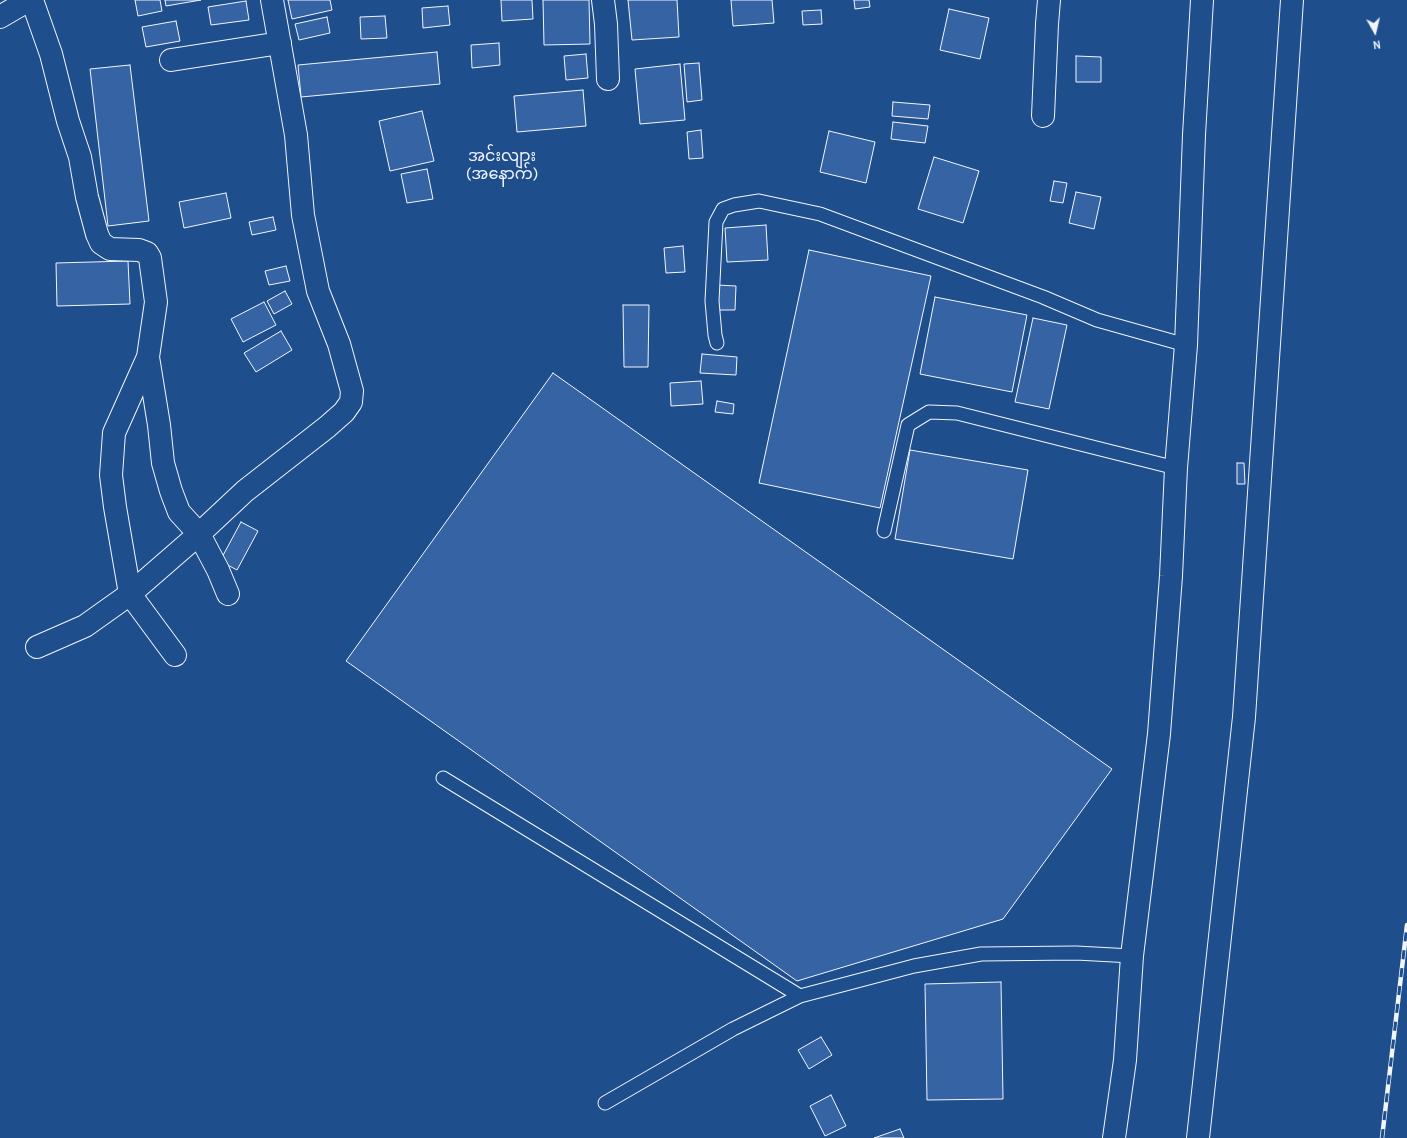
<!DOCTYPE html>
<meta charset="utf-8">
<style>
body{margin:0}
#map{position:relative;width:1407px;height:1138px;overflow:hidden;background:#1f4e8c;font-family:Karla,sans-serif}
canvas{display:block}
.north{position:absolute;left:1355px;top:12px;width:40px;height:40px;-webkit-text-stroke:3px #1f4e8c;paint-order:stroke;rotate:172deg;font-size:11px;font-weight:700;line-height:16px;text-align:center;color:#f2f6ff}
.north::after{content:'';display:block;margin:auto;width:14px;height:18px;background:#f2f6ff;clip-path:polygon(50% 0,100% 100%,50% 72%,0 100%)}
</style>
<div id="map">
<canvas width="1407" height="1138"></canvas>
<div class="north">N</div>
</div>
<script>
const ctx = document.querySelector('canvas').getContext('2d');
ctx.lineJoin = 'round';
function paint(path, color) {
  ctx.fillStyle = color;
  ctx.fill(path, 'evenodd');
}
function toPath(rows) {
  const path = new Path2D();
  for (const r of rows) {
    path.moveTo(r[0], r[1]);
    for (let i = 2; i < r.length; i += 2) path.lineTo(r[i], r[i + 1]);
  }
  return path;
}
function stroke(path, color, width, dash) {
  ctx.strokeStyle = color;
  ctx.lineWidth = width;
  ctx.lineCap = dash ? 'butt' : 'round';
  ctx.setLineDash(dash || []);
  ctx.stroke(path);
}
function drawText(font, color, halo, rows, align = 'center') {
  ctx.font = font + ' Karla,"Noto Sans Myanmar",sans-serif';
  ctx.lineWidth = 3;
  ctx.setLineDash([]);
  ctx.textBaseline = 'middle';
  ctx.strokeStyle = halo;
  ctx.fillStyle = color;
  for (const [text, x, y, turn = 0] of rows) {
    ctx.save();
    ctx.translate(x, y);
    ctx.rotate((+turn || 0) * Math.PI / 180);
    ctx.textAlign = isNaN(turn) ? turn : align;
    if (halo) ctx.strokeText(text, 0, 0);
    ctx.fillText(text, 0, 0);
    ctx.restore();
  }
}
const building = toPath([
 [135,0,160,0,162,11,138,16,135,0],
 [165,0,201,0,166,6,165,0],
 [288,0,330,0,332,10,292,19,288,0],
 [501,0,532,0,533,19,502,21,501,0],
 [543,0,589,0,590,44,544,45,543,0],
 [628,0,677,0,679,37,632,40,628,0],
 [731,0,772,0,774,23,733,26,731,0],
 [854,0,869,0,870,7,855,9,854,0],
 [246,1,249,20,211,25,208,7,246,1],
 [448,6,450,25,423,28,422,8,448,6],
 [949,9,989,18,980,59,940,50,949,9],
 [821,10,822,24,803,25,802,11,821,10],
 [385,16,387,38,361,39,360,17,385,16],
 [327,17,330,33,299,40,295,24,327,17],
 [176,21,180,41,146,47,142,27,176,21],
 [499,43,500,65,472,68,471,45,499,43],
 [437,52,440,84,301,97,298,65,437,52],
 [586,54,588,78,566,80,564,56,586,54],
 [1076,56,1101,57,1101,82,1076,82,1076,56],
 [699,63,702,100,687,102,684,64,699,63],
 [680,64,685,120,640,124,635,69,680,64],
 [130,65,149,221,108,226,90,69,130,65],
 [583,90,586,126,517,132,514,96,583,90],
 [893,102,930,105,928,119,892,116,893,102],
 [422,111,434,161,390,171,379,121,422,111],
 [893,122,928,126,925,143,891,139,893,122],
 [701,130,703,158,689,159,687,132,701,130],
 [829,131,875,142,866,183,820,172,829,131],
 [934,157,979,171,963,223,918,209,934,157],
 [427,169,433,199,407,203,401,174,427,169],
 [1054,181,1067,183,1063,203,1050,201,1054,181],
 [1076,192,1101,197,1094,229,1069,223,1076,192],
 [226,193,231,218,184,228,179,202,226,193],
 [273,217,276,230,252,235,249,222,273,217],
 [766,225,768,260,727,262,725,228,766,225],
 [683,246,685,272,666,273,664,248,683,246],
 [809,250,931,276,880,508,759,483,809,250],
 [128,261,130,304,57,306,56,263,128,261],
 [286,266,290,281,269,285,265,271,286,266],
 [717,285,736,286,735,310,716,310,717,285],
 [285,291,292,304,274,314,267,301,285,291],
 [935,297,1027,315,1012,392,920,374,935,297],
 [264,302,276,325,243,342,231,319,264,302],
 [623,305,649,305,648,367,624,367,623,305],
 [1033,318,1067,325,1049,409,1015,402,1033,318],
 [281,331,292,350,256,372,244,353,281,331],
 [702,354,737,357,736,375,700,373,702,354],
 [553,373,1112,769,1003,919,797,981,346,661,553,373],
 [701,381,703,404,671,406,670,383,701,381],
 [717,401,734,404,733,414,715,412,717,401],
 [910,450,1028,470,1013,559,895,539,910,450],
 [1237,463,1244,463,1245,484,1237,484,1237,463],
 [241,522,258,531,237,570,220,561,241,522],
 [1001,982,1003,1099,927,1100,925,984,1001,982],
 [821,1037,832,1055,809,1069,798,1050,821,1037],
 [831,1095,846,1126,825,1136,810,1106,831,1095],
 [900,1129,904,1138,874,1138,900,1129]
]);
paint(building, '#3563a3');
stroke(building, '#f2f6ff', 1);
const service = toPath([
 [717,343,715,335,712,301,716,222,723,209,734,205,759,201,820,214,1043,297,1097,320,1186,345],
 [884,531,908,425,929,412,957,413,1176,468],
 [443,778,800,996],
 [605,1103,733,1029,800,996,914,966,981,954,1076,953,1132,956]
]);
const minor = toPath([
 [32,0,51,54,68,121,80,157,87,197,97,234,101,243,110,249,139,250,147,253,150,258,156,302,148,357,114,433,111,475,115,507,130,594,175,655],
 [603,0,606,24,608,79],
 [0,17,29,0],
 [171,60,280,43],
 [1043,116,1047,24,1049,0],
 [148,357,159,425,163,463,171,491,179,512,199,534,218,570,228,594],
 [37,647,85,626,130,594,199,534,245,491,327,427,344,412,351,402,352,391,339,344,318,291,303,215,296,135,272,0]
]);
const trunk = toPath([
 [1114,1138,1125,1060,1132,956,1159,734,1171,576,1176,468,1186,345,1194,135,1202,0],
 [1198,1138,1244,717,1292,0]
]);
stroke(service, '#f2f6ff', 15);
stroke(minor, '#f2f6ff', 24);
stroke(trunk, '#f2f6ff', 24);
stroke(service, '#1f4e8c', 13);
stroke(minor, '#1f4e8c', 22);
stroke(trunk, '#1f4e8c', 22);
const rail = toPath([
 [1382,1138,1407,925]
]);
stroke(rail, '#f2f6ff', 4.5);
stroke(rail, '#1f4e8c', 3, [9]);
drawText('16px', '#f2f6ff', '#1f4e8c', [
 ["အင်းလျား",502,156],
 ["(အနောက်)",502,174]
]);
</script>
